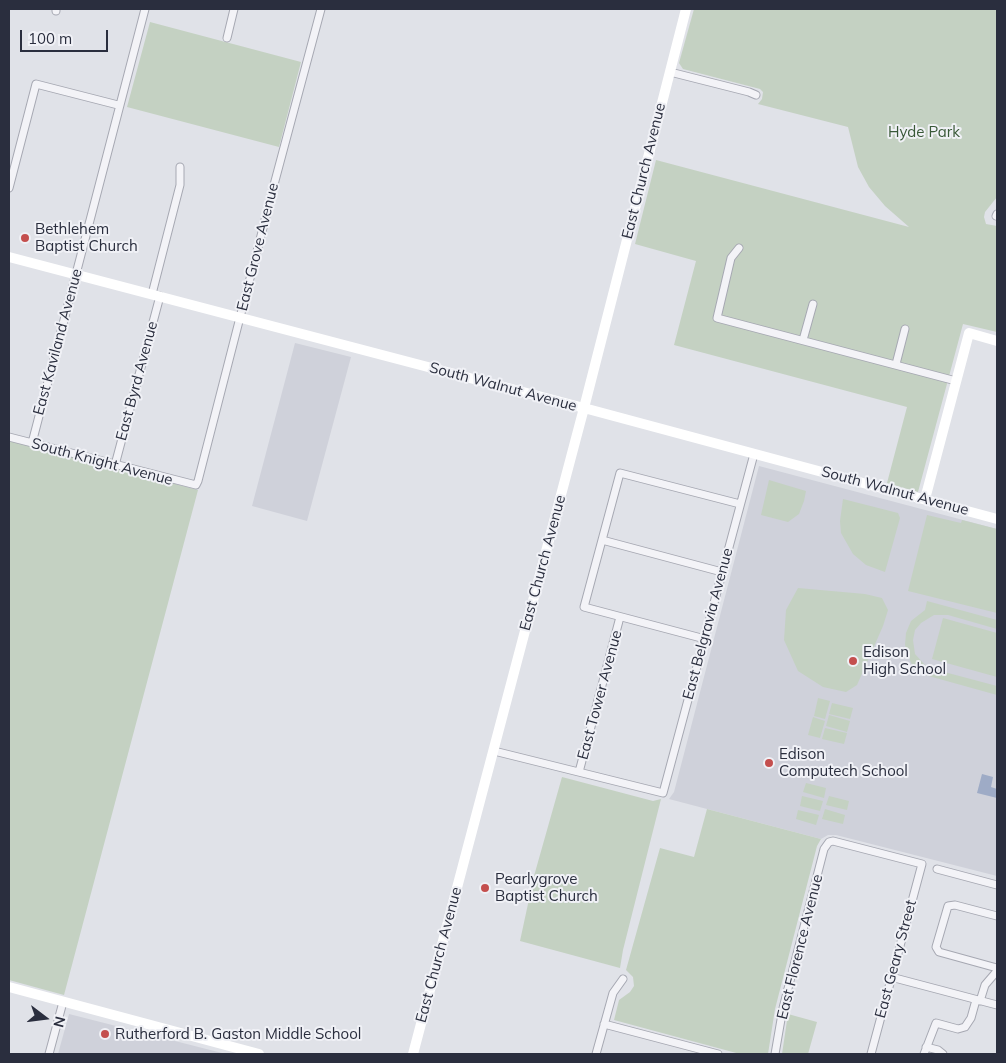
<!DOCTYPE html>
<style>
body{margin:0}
#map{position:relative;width:1006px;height:1063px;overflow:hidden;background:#e0e2e8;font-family:Mulish,sans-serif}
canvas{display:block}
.frame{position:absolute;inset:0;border:10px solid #2a2e3e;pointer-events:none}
.north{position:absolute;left:20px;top:993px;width:50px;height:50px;-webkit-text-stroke:4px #f0f1f6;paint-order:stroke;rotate:105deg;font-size:14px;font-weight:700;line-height:20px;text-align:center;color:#2a2e3e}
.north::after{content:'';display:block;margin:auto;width:18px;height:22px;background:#2a2e3e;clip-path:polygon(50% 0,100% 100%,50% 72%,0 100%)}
.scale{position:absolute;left:20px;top:30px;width:88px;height:22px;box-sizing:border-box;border:2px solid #2a2e3e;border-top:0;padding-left:6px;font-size:15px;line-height:18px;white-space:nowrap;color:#2a2e3e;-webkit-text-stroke:4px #f0f1f6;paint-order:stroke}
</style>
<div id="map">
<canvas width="1006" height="1063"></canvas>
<div class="frame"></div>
<div class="north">N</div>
<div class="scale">100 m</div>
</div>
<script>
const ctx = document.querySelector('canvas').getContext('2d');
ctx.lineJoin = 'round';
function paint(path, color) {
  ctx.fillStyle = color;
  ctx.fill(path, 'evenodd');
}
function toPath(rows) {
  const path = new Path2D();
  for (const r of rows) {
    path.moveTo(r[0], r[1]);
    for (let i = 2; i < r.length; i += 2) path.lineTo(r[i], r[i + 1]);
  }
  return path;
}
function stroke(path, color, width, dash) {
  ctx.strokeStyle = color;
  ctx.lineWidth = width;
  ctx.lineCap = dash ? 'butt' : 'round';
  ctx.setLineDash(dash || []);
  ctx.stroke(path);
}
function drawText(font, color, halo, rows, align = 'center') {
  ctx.font = font + ' Mulish,sans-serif';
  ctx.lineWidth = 4;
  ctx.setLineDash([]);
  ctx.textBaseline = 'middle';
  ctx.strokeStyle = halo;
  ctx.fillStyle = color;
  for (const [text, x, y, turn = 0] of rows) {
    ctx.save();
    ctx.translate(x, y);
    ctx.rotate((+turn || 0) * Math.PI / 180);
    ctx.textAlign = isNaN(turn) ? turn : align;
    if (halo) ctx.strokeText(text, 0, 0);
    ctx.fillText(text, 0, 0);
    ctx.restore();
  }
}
paint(toPath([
 [295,343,351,357,307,521,252,506],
 [759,466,997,529,997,876,836,835,828,835,821,839,669,799,674,792],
 [69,1014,226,1054,58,1054]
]), '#cfd1da');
paint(toPath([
 [694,9,997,9,997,197,985,212,984,217,986,224,997,226,997,332,963,324,918,492,887,483,907,407,674,345,696,261,635,244,656,160,909,227,885,206,869,187,858,167,848,127,754,103,758,104,762,99,763,92,760,89,683,69,679,63],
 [150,22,301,62,279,147,127,107],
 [9,440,198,490,64,995,9,980],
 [769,480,806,491,804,501,799,514,788,522,761,515],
 [843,499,898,513,900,518,885,572,866,565,853,554,841,533,840,521],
 [927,515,961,523,962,520,997,529,997,613,908,591],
 [798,588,865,594,882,598,888,610,883,626,857,685,846,692,823,687,798,671,784,640,786,610],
 [927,601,997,620,997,629,948,615,934,615,921,623,915,630,913,640,915,654,925,665,933,669,997,686,997,695,925,675,911,663,905,645,906,633,911,621,925,610],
 [943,618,997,633,997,677,932,659],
 [818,698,830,701,825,719,814,716],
 [832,703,853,708,850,719,829,714],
 [829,715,850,721,847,732,826,726],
 [813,717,825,721,820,738,808,735],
 [825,728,847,733,844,744,822,739],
 [562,777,653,801,661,799,623,950,620,968,520,941,534,876],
 [806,783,826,788,824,798,803,792],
 [802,796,823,801,820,811,800,806],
 [829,796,849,801,847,810,826,805],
 [707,809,821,839,817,846,775,1009,768,1054,740,1054,614,1020,619,1000,630,992,634,986,633,977,626,970,660,848,694,857],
 [825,809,845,815,843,824,822,819],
 [798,810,819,815,816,825,796,819],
 [788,1014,817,1022,808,1054,782,1054]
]), '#c4d1c2');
paint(toPath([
 [982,774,993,777,991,787,997,789,997,798,977,793]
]), '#9eabc6');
const street = toPath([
 [56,11,56,9],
 [227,38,234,9],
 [670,72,749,92,756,95],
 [9,188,36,84,118,105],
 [996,216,997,214],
 [739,248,731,258,717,318,956,381],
 [152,294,180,185,180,167],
 [803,340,813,304],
 [896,364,905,329],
 [9,437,196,485,198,481,275,181,321,9],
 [32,443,145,9],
 [115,465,160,296],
 [602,540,722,572],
 [705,639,584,607,620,473,740,504],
 [494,751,663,793,754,454],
 [579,772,620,617],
 [937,869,997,885],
 [997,916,955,905,948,906,936,947,939,952,997,968],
 [891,977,997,1005],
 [980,1001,985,985,997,971],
 [604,1024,718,1054],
 [926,1047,938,1050,943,1054],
 [49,1054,63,1002],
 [596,1054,613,993,623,979],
 [775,1054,783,1008,824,849,829,842,833,841,922,864,871,1054],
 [924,1054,936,1023,958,1029,965,1027,971,1018,976,1000]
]);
stroke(street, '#a6a8b2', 9);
stroke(street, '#f3f3f7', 7);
stroke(toPath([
 [9,257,584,408,997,519],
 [925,499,969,333,997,341],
 [9,987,259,1054],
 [413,1054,584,408,686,9]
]), '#fff', 10);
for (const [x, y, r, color] of [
 [25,238,5,"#c44f4e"],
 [853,661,5,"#c44f4e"],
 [769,763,5,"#c44f4e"],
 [485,888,5,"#c44f4e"],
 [105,1034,5,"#c44f4e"]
]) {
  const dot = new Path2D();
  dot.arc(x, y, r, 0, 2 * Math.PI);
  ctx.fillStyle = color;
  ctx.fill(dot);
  stroke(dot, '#f0f1f6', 2);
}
drawText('15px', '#395938', '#f0f1f6', [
 ["Hyde Park",924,132]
]);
drawText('15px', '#2a2e3e', '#f0f1f6', [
 ["East Church Avenue",644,171,-76],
 ["East Grove Avenue",258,247,-76],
 ["East Kaviland Avenue",58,342,-75],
 ["East Byrd Avenue",137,381,-75],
 ["South Walnut Avenue",503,387,15],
 ["South Knight Avenue",102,462,15],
 ["South Walnut Avenue",895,491,15],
 ["East Church Avenue",543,563,-75],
 ["East Belgravia Avenue",708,624,-75],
 ["East Tower Avenue",600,695,-75],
 ["East Florence Avenue",800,947,-76],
 ["East Church Avenue",439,955,-75],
 ["East Geary Street",896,959,-75]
]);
drawText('15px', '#2a2e3e', '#f0f1f6', [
 ["Bethlehem",35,229],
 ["Baptist Church",35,246],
 ["Edison",863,652],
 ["High School",863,669],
 ["Edison",779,754],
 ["Computech School",779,771],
 ["Pearlygrove",495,879],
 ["Baptist Church",495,896],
 ["Rutherford B. Gaston Middle School",115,1034]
], 'left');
</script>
